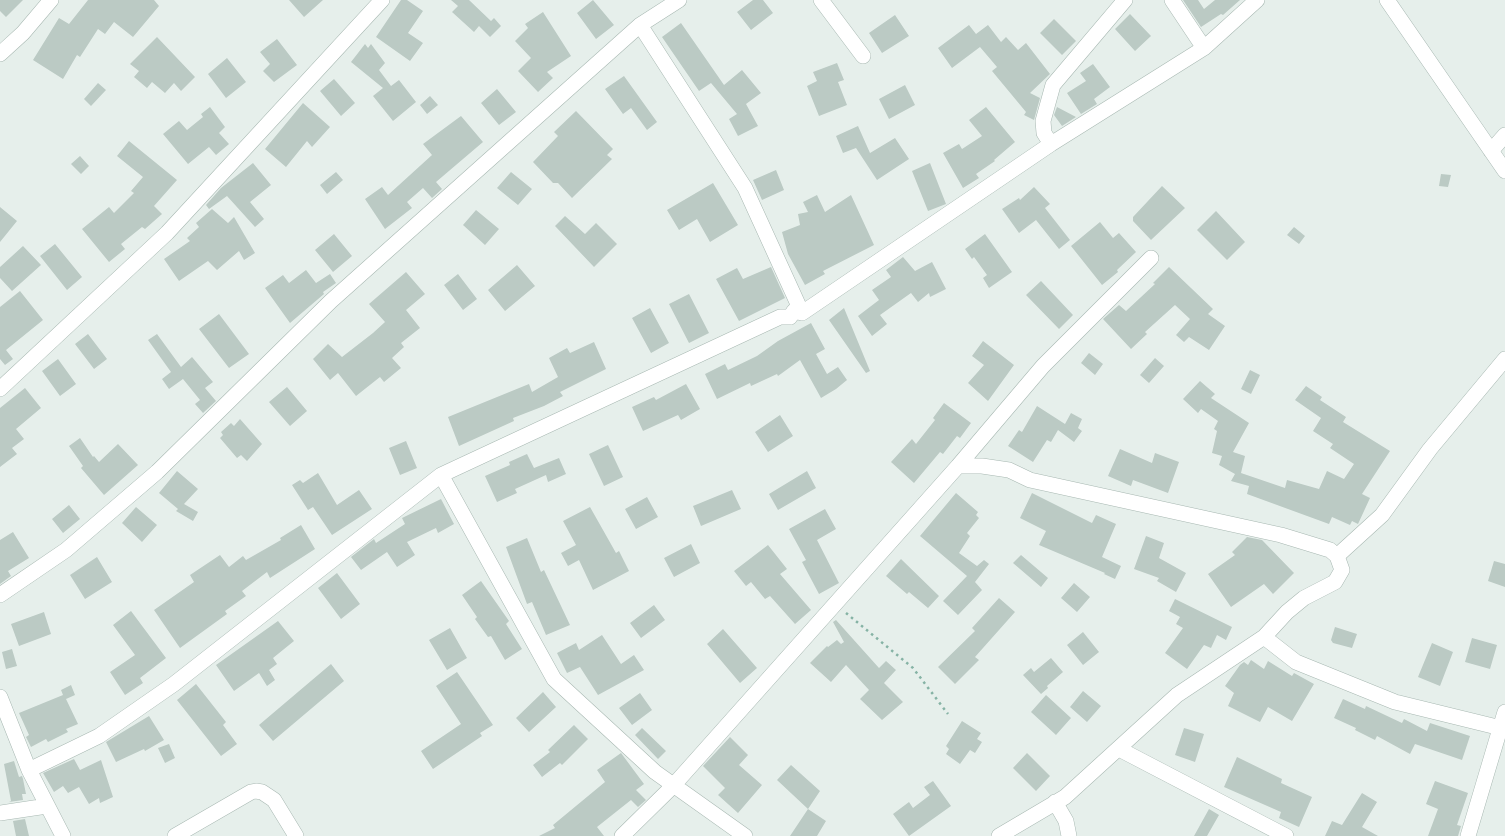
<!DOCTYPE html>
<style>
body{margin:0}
canvas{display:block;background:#e6efeb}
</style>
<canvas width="1505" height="836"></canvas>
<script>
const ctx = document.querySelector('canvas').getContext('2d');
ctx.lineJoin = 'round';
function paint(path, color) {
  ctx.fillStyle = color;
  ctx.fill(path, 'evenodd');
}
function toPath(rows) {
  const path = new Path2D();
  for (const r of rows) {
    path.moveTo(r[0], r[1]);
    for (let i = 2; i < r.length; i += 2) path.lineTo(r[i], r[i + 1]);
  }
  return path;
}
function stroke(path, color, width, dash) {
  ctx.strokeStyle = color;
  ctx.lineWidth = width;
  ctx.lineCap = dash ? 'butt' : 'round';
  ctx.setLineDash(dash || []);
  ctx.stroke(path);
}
paint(toPath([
 [0,0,23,0,6,17,0,11],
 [88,0,154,0,159,6,133,37,114,22,105,34,98,29,80,57,77,55,63,79,33,60,59,18,69,24],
 [289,0,323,0,304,17],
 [401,0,407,0,423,11,408,33,423,43,410,61,376,37],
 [451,0,469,0,491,21,494,18,501,26,490,37,479,26,474,32,452,12,458,6],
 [593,0,614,25,596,39,577,13],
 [753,0,763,0,773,13,751,30,737,12],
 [1183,0,1198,0,1204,9,1215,0,1240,0,1223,15,1221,14,1201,27],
 [543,12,571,56,547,72,553,78,538,92,518,71,531,58,515,41,528,28,525,24],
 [1130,14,1151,36,1135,51,1115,29],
 [895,15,909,36,882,53,869,33],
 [1054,19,1076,41,1062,55,1040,33],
 [681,23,724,85,742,70,761,93,746,104,758,126,738,136,729,119,737,114,711,83,699,91,662,37],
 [969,25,976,34,988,25,1001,42,1006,37,1018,50,1026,43,1050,74,1030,93,1040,98,1034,120,1024,115,1026,112,992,71,997,67,980,47,952,68,938,48],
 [157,37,195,77,181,91,174,83,165,93,152,82,147,88,134,77,139,71,130,64],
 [277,39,297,65,274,82,263,71,270,64,260,52],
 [365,44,368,48,371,44,385,63,379,70,391,86,399,80,416,102,393,121,373,96,383,88,351,62],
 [227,58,246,82,226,98,208,74],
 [837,63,844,80,838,82,847,105,819,116,807,86,817,81,813,72],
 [1093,64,1110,87,1094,99,1097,104,1081,114,1067,93,1086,81,1080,73],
 [624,76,657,122,647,130,631,108,623,114,605,89],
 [334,79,355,103,341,116,320,91],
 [98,83,106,90,91,106,84,99],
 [905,85,915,105,889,119,879,99],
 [497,89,516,112,499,125,481,103],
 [430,96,438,105,427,114,420,105],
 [303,103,330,127,312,147,307,141,286,167,265,149],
 [210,107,225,127,219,133,229,144,216,155,209,147,188,164,163,134,179,121,187,130,203,117,201,114],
 [986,107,1015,142,994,160,995,161,976,174,979,178,963,188,943,153,959,144,962,149,982,136,969,120],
 [1057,107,1076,117,1062,126,1054,115],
 [576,111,613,149,607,155,612,159,572,198,558,183,553,183,533,162,558,136,554,132],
 [461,116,483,142,436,182,442,189,432,198,423,188,407,202,412,208,385,229,365,199,382,187,388,195,432,155,423,144],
 [858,126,870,153,895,138,909,159,877,180,856,148,843,153,836,136],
 [129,141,177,180,154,206,162,214,145,229,142,227,121,244,125,249,109,262,82,229,109,207,114,213,134,193,131,191,143,177,117,156],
 [80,156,89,166,81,174,71,164],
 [253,163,271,185,250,202,264,219,255,227,227,196,209,209,206,205,221,188],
 [930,163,946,204,928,211,912,171],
 [776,170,784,190,762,200,753,180],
 [336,172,343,180,327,194,320,185],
 [511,172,532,189,518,205,497,188],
 [1441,174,1451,175,1448,187,1439,186],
 [713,183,738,225,710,242,697,219,679,230,667,210],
 [1162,186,1185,208,1151,240,1133,221,1133,217],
 [1034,187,1050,204,1045,208,1070,240,1059,249,1036,220,1019,233,1002,209,1019,198,1020,200],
 [817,195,825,212,851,195,874,245,823,271,825,274,805,285,788,254,782,232,800,225,798,214,808,212,803,202],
 [0,207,17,221,0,242],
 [212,209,228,223,234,217,255,253,244,260,239,251,217,270,208,261,179,281,164,259,190,241,187,238,199,227,196,223],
 [476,210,499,229,485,245,463,225],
 [1216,211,1245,242,1227,260,1197,230],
 [565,216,585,234,596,223,617,244,594,267,555,226],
 [1100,222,1113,238,1119,233,1136,252,1117,270,1118,272,1102,285,1071,246],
 [1294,227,1305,236,1299,244,1287,235],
 [334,234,352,256,333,272,315,250],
 [985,234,1012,272,989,288,983,278,987,275,974,257,972,259,965,249],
 [55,244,82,277,67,290,40,256],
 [23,246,41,265,12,291,0,278,0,267],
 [903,257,915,271,932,262,946,289,930,297,929,293,918,302,911,293,880,315,887,324,872,336,858,316,879,300,872,290,891,277,886,270],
 [517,265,535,286,505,311,488,290],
 [771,267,785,298,739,321,716,279,737,268,743,279],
 [1169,267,1213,309,1208,314,1225,326,1209,350,1189,337,1184,342,1176,335,1190,319,1175,305,1145,332,1147,334,1131,349,1103,319,1119,305,1126,311,1155,284,1153,283],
 [306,270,316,283,330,274,336,283,323,292,324,294,290,323,265,288,283,275,289,283],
 [406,272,425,294,406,310,420,328,401,343,404,347,392,358,401,368,384,382,380,377,356,396,338,373,330,380,313,359,328,344,342,357,373,333,385,322,369,304],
 [458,274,477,299,463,310,444,285],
 [1041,281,1073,315,1059,329,1026,295],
 [20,291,43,320,6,350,13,359,5,365,0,359,0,307],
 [689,294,709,333,689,343,669,304],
 [650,308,669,343,651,353,632,318],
 [844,308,870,371,866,373,829,320],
 [219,314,249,354,229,368,199,329],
 [811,323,825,349,816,354,827,374,838,367,847,380,836,389,821,398,800,360,778,376,777,374,751,386,750,383,717,399,705,374,725,364,728,370,757,356,778,341],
 [88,334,107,359,94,369,75,344],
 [157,334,181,367,192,357,213,382,205,388,216,401,203,413,195,404,200,400,183,379,169,389,162,379,171,372,148,340],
 [983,341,1014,365,988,401,968,383,984,365,972,356],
 [594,342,606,369,560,392,563,396,544,406,513,418,514,421,459,446,448,417,529,384,532,392,558,377,549,358,567,348,570,353],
 [1089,353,1103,364,1095,375,1081,363],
 [1155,358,1164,366,1149,383,1140,375],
 [58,359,76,384,60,396,42,371],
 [1250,370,1260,375,1251,394,1241,389],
 [1200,381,1215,394,1211,398,1249,423,1233,452,1245,456,1241,473,1285,488,1287,480,1319,489,1327,471,1344,479,1354,464,1330,448,1333,444,1313,431,1321,418,1295,400,1306,386,1322,397,1320,400,1346,417,1343,422,1390,451,1362,494,1370,498,1358,524,1352,521,1350,525,1332,517,1329,524,1247,494,1249,486,1231,481,1235,474,1219,465,1222,456,1212,453,1217,431,1214,429,1218,421,1201,409,1198,413,1183,399],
 [686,384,700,409,681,420,678,415,643,431,632,407,654,397,656,400],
 [287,387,307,411,290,426,269,402],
 [25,388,41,408,16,429,24,439,12,448,17,454,0,467,0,408],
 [944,403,971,423,960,438,957,436,943,454,940,452,914,483,891,462,912,439,916,444,935,420,933,418],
 [1037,406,1065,424,1071,413,1082,419,1078,428,1082,431,1074,442,1058,430,1051,442,1047,440,1033,462,1008,446,1019,430,1022,432],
 [780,415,793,436,768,452,755,432],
 [240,419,262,444,247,461,241,455,237,458,220,438,223,435,221,432,231,423,234,426],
 [80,438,93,457,94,456,99,462,118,444,138,465,104,495,81,468,83,466,69,446],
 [406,441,417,468,400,475,389,448],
 [608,445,623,477,604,486,589,454],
 [1120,449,1152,463,1155,453,1179,462,1168,493,1133,480,1131,486,1108,476],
 [527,454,534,468,559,458,566,474,548,482,546,475,515,489,517,493,497,502,485,476,510,465,509,462],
 [177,471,198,489,184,504,198,512,193,521,176,511,178,509,159,493],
 [807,471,816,488,778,510,769,494],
 [318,473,337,505,359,490,372,509,332,535,313,507,308,510,292,485,300,480,303,483],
 [732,490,741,509,701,526,693,506],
 [956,493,978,512,976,515,979,518,967,533,970,536,959,553,977,566,984,560,989,564,975,582,982,590,958,615,943,601,967,576,920,536],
 [1032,493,1092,523,1096,515,1116,524,1102,557,1121,566,1115,579,1104,574,1105,573,1039,545,1046,531,1020,518],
 [647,497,658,517,636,529,625,509],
 [441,499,454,524,438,533,436,528,407,542,415,555,397,567,387,552,361,570,351,557,374,539,376,543,405,524,402,518],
 [69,505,80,519,63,533,52,519],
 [136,507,157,525,142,542,122,523],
 [590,507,616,553,619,551,629,571,593,590,579,560,568,566,561,553,576,545,563,521],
 [825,509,836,529,817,540,839,583,819,594,802,562,806,560,789,529],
 [301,525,315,549,270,578,267,572,242,591,246,596,225,611,227,614,180,648,154,610,194,582,190,575,220,555,229,567,243,556,246,560,281,540,280,538],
 [13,532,29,558,8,571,11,576,0,584,0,540],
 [1146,536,1164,543,1159,558,1186,573,1176,592,1157,581,1159,578,1134,569],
 [1247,537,1262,540,1294,573,1273,594,1264,584,1231,607,1208,574,1235,555,1232,552],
 [527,538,541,572,544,570,570,625,546,635,532,602,527,604,506,547],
 [691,544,700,563,674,577,664,558],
 [768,545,787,569,780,574,811,610,795,624,770,596,765,599,751,582,746,586,734,571],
 [1021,555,1048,578,1041,587,1013,563],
 [97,557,112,582,85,599,70,575],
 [901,559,939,596,928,608,909,592,907,594,886,576],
 [1494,561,1505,564,1505,587,1488,581],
 [337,573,360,604,341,619,318,588],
 [481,581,509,621,506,624,522,649,505,660,491,636,488,637,475,619,477,617,462,595],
 [1074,583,1090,597,1077,612,1061,598],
 [999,598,1015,612,975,657,979,660,955,684,938,667,975,631,972,628],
 [1175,599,1232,627,1226,640,1217,635,1211,648,1204,645,1187,669,1165,653,1183,628,1176,624,1180,617,1169,611],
 [654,605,665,620,641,638,630,623],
 [131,611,166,658,140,678,143,683,125,695,110,672,135,655,113,625],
 [44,612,51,634,19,646,11,624],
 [836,620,879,668,886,661,896,670,884,683,903,702,882,720,860,699,869,690,846,665,831,682,810,663,827,646,828,647,837,640,841,644,844,642,833,622],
 [278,621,294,641,273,658,277,664,269,670,275,680,267,686,259,673,234,691,216,665],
 [1335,627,1357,634,1352,648,1333,643,1331,640],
 [450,628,467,658,447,670,429,640],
 [723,629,757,668,740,683,707,644],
 [1083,632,1099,652,1083,665,1067,645],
 [602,635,621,664,634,655,644,670,598,695,580,667,567,673,557,653,576,643,579,650],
 [1472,638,1497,645,1490,669,1465,662],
 [1432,643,1453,652,1440,686,1418,677],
 [12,649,17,666,6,669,2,652],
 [1051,658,1063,672,1047,686,1048,688,1041,694,1023,675,1031,668,1034,672],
 [1251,660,1264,669,1268,661,1292,676,1294,673,1314,684,1292,721,1268,707,1260,722,1228,706,1234,693,1225,686,1240,665,1244,662,1248,665],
 [331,664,344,681,273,741,259,725],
 [457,672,493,725,480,733,482,736,433,769,421,751,461,724,436,686],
 [196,684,226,722,223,725,237,744,221,756,177,700],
 [71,685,75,695,66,699,78,724,66,729,68,732,48,742,46,739,31,747,26,737,29,735,19,713,63,695,61,690],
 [1083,691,1101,706,1087,722,1070,707],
 [543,692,556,707,529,732,516,718],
 [640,693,652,710,632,725,619,708],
 [1046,695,1071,718,1056,735,1031,712],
 [1343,699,1365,709,1366,706,1402,723,1404,719,1427,731,1430,723,1470,736,1462,760,1415,744,1410,754,1377,736,1375,740,1355,730,1356,728,1334,718],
 [149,716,164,740,145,751,144,749,116,762,106,742],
 [962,721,981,733,977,739,982,742,975,753,970,750,960,764,946,754,949,749,946,746],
 [574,725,588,739,562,765,560,763,542,777,533,765,550,752,548,750],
 [642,728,666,751,658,759,635,735],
 [1184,728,1204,734,1195,762,1175,755],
 [730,737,748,755,739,765,762,785,738,813,718,795,725,788,703,766],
 [169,744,175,758,165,763,158,748],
 [621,753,644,784,636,790,646,800,638,807,631,800,597,827,604,836,539,836,555,828,553,825,605,782,597,770],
 [1027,753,1050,776,1036,791,1013,768],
 [1237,757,1282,779,1281,783,1312,797,1299,827,1279,818,1281,812,1224,787],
 [74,759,80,770,101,760,113,797,100,803,99,798,89,804,79,787,68,793,63,786,54,792,43,773],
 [14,761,19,777,22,776,23,779,26,794,22,794,23,800,9,802,11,801,4,764],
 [791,765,820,791,808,809,777,780],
 [933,781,951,806,909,836,893,814,909,802,913,808,930,795,924,787],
 [1435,781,1468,793,1457,825,1461,826,1458,836,1428,836,1438,809,1426,804],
 [1362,793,1377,802,1362,827,1378,836,1325,836,1332,821,1342,825],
 [808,809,826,821,817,836,790,836],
 [1209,809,1219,815,1207,836,1194,836],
 [25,819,29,836,16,836,13,821]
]), '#bbcac4');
const minor = toPath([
 [821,0,863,56],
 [1172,0,1204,48],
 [1387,0,1505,171],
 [0,54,23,33,51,0],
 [1051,144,1044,133,1043,121,1053,85,1125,0],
 [1491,151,1505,135],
 [802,313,1051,144,1204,48,1257,0],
 [0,389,167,233,382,0],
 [958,466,1043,366,1151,258],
 [441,475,554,679,655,772,745,836],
 [1337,556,1382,515,1430,449,1505,359],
 [0,595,66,550,157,472,331,301,640,25,679,0],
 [1264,637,1296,662,1395,702,1505,729],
 [0,697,29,770,63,836],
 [1119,749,1286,836],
 [29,770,99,736,174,684,441,475,780,317,790,317,794,311,802,313,745,188,640,25],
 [1055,802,1066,821,1069,836],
 [0,813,47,806],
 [175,836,251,792,256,791,262,792,274,800,296,836],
 [622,836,672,787,958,466,982,466,1009,470,1030,480,1281,535,1330,550,1337,556,1342,570,1335,582,1304,598,1287,612,1264,637,1177,695,1065,797,999,836],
 [1468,836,1505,712]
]);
stroke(minor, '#a8b8b2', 16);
stroke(toPath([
 [846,613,913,668,948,714]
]), '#86b3a5', 2.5, [2.5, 4]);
stroke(minor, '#fff', 15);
</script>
